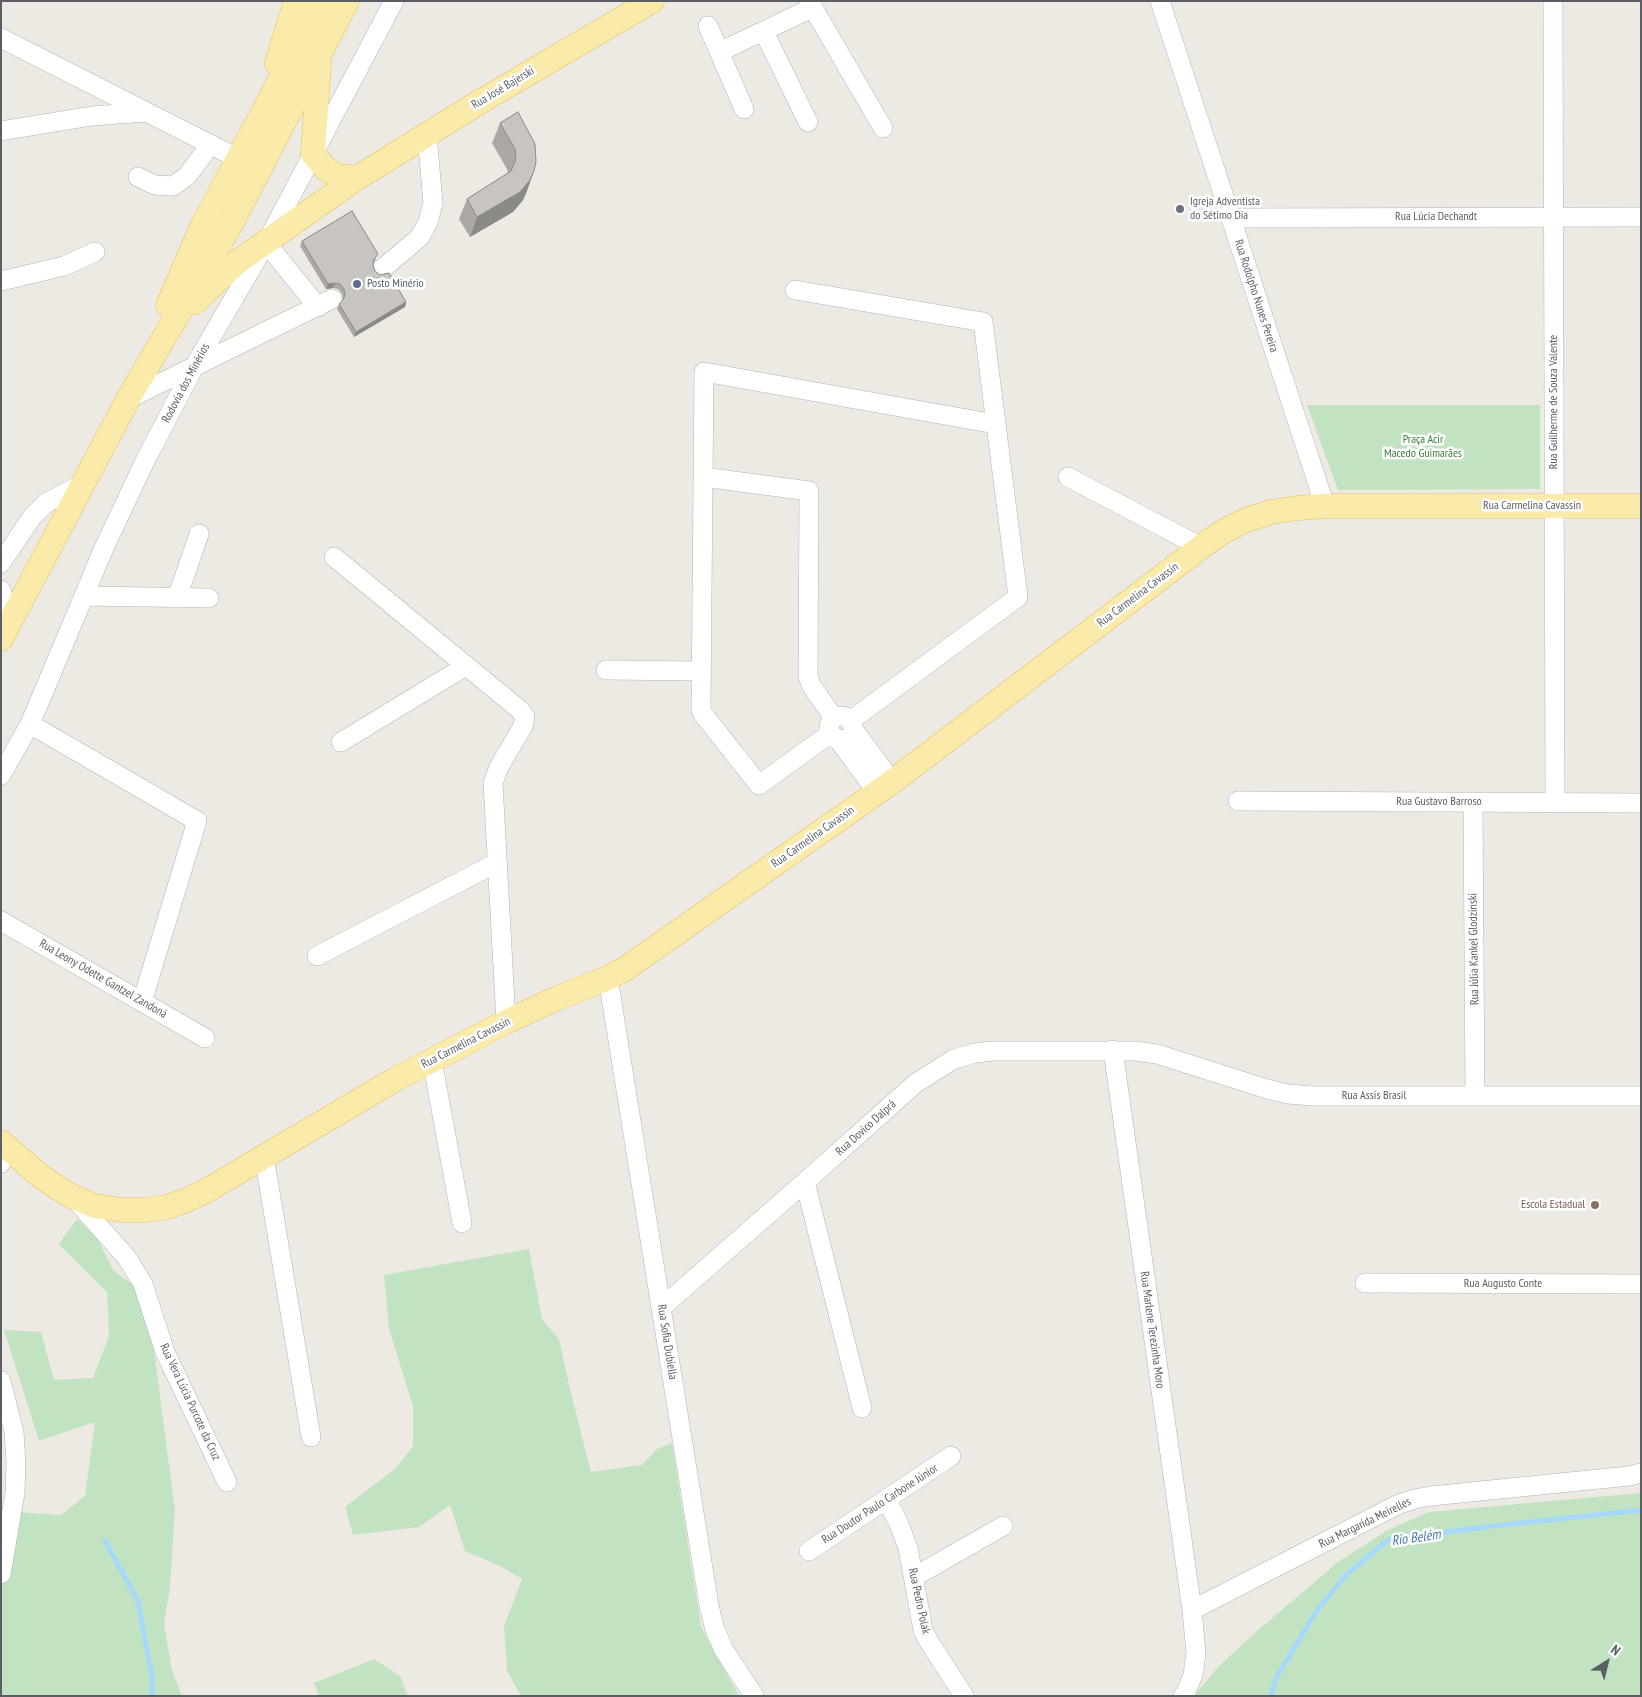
<!DOCTYPE html>
<meta charset="utf-8">
<style>
body{margin:0}
#map{position:relative;width:1642px;height:1697px;overflow:hidden;background:#edeae3;font-family:"PT Sans Narrow",sans-serif}
canvas{display:block}
.frame{position:absolute;inset:0;border:2px solid #5b5f63;pointer-events:none}
.north{position:absolute;left:1582px;top:1637px;width:50px;height:50px;-webkit-text-stroke:4px #fff;paint-order:stroke;rotate:36deg;font-size:14px;font-weight:700;line-height:20px;text-align:center;color:#5b5f63}
.north::after{content:'';display:block;margin:auto;width:18px;height:22px;background:#5b5f63;clip-path:polygon(50% 0,100% 100%,50% 72%,0 100%)}
</style>
<div id="map">
<canvas width="1642" height="1697"></canvas>
<div class="frame"></div>
<div class="north">N</div>
</div>
<script>
const ctx = document.querySelector('canvas').getContext('2d');
ctx.lineJoin = 'round';
function paint(path, color) {
  ctx.fillStyle = color;
  ctx.fill(path, 'evenodd');
}
function toPath(rows) {
  const path = new Path2D();
  for (const r of rows) {
    if (r.length === 3) {
      path.moveTo(r[0] + r[2], r[1]);
      path.arc(r[0], r[1], r[2], 0, 2 * Math.PI);
      continue;
    }
    path.moveTo(r[0], r[1]);
    for (let i = 2; i < r.length; i += 2) path.lineTo(r[i], r[i + 1]);
  }
  return path;
}
function stroke(path, color, width, dash) {
  ctx.strokeStyle = color;
  ctx.lineWidth = width;
  ctx.lineCap = dash ? 'butt' : 'round';
  ctx.setLineDash(dash || []);
  ctx.stroke(path);
}
function drawText(font, color, halo, rows, align = 'center') {
  ctx.font = font + ' "PT Sans Narrow",sans-serif';
  ctx.lineWidth = 5;
  ctx.setLineDash([]);
  ctx.textBaseline = 'middle';
  ctx.strokeStyle = halo;
  ctx.fillStyle = color;
  for (const [text, x, y, turn = 0] of rows) {
    ctx.save();
    ctx.translate(x, y);
    ctx.rotate((+turn || 0) * Math.PI / 180);
    ctx.textAlign = isNaN(turn) ? turn : align;
    if (halo) ctx.strokeText(text, 0, 0);
    ctx.fillText(text, 0, 0);
    ctx.restore();
  }
}
paint(toPath([
 [1307,405,1540,405,1540,489,1338,490],
 [77,1219,97,1237,113,1270,137,1288,150,1320,175,1510,170,1587,164,1624,172,1670,182,1696,1,1696,1,1511,61,1515,85,1496,95,1422,39,1441,4,1330,41,1332,54,1380,93,1378,109,1336,107,1292,59,1244],
 [529,1249,542,1319,559,1339,569,1385,591,1472,642,1465,657,1449,672,1443,701,1627,739,1696,521,1696,507,1671,504,1626,522,1579,502,1567,465,1551,450,1505,419,1527,353,1535,345,1507,395,1469,413,1446,413,1406,389,1329,384,1275],
 [1641,1493,1641,1696,1194,1696,1218,1667,1257,1631,1338,1562,1386,1531,1429,1512],
 [374,1659,400,1676,408,1696,319,1696,314,1683]
]), '#c2e3c1');
stroke(toPath([
 [105,1541,138,1601,152,1676,152,1696],
 [1271,1696,1276,1678,1316,1612,1345,1576,1388,1540,1493,1526,1641,1510]
]), '#a6d8fa', 5);
const minor = toPath([
 [809,1,883,128],
 [1160,1,1325,506],
 [1553,1,1555,802],
 [708,26,744,109],
 [764,32,808,122],
 [1,38,239,159],
 [719,52,812,8],
 [1,131,92,116,146,112],
 [138,177,155,185,173,186,187,176,211,144],
 [1230,218,1641,217],
 [266,243,318,307],
 [382,269,420,237,428,222,433,203,427,134],
 [1,281,64,266,95,252],
 [795,290,983,322,1018,597,850,721],
 [128,399,332,299],
 [703,477,809,491,808,676,811,685,815,691,834,718],
 [1068,477,1201,547],
 [334,557,520,710,525,717,523,726,499,767,493,783,506,1022],
 [1,563,32,517,46,503,84,483],
 [1,590,10,622],
 [84,596,209,598],
 [177,598,199,534],
 [606,670,701,671],
 [841,728,12],
 [30,724,197,821,142,1002],
 [853,729,892,782],
 [831,733,759,785,703,714,701,709,704,372,995,424],
 [838,739,877,792],
 [341,742,466,666],
 [1,775,30,724,104,548,144,463,194,367,266,243,394,1],
 [1238,801,1641,803],
 [1473,802,1475,1096],
 [1,921,205,1038],
 [317,956,496,863],
 [608,978,709,1606,715,1630,724,1650,754,1696],
 [1113,1050,1192,1610,1196,1653,1193,1675,1186,1692,1183,1696],
 [432,1060,462,1223],
 [264,1156,311,1437],
 [1,1163,5,1145],
 [805,1182,862,1408],
 [74,1198,127,1258,143,1284,165,1352,227,1482],
 [1365,1283,1641,1284],
 [661,1308,805,1182,916,1083,954,1059,975,1053,992,1051,1135,1051,1157,1054,1267,1089,1288,1094,1313,1096,1641,1096],
 [1,1381,14,1432,16,1463,15,1493,1,1574],
 [886,1499,899,1524,908,1548,923,1630,928,1640,964,1696],
 [809,1551,951,1456],
 [914,1577,1003,1526],
 [1192,1610,1397,1505,1414,1499,1431,1496,1629,1476,1641,1473]
]);
const major = toPath([
 [319,62,313,154,326,169,338,176,357,178],
 [277,63,296,1],
 [195,302,236,263,357,178,483,100,652,1],
 [168,305,202,227,322,1],
 [1,639,128,399,231,224,347,1],
 [1,1142,38,1174,58,1188,73,1197,95,1206,122,1210,146,1210,167,1207,187,1200,206,1191,394,1080,506,1022,555,999,608,978,625,969,892,782,1201,547,1224,531,1246,520,1271,512,1298,508,1325,506,1641,506]
]);
stroke(minor, '#b0b4b8', 20);
stroke(major, '#e9be60', 25);
stroke(minor, '#fff', 19);
stroke(major, '#faebab', 24);
paint(toPath([
 [518,112,527,191,523,200,513,212,470,237,459,219,467,199,508,173,507,169,492,143,500,123],
 [302,241,376,259,373,264,373,265,375,271,406,302,405,307,354,337,337,309,339,304,343,300,342,294,338,289,333,288,326,289,300,246]
]), '#aca9a5');
paint(toPath([
 [534,171,527,191,523,200,513,212,470,237,477,217],
 [335,283,333,288,326,289,328,284],
 [406,302,405,307,354,337,356,332]
]), '#8c8a86');
const building = toPath([
 [518,112,535,144,536,162,534,171,530,180,520,192,477,217,467,199,511,171,516,159,515,149,500,123,518,112],
 [352,211,378,254,373,261,373,265,375,271,380,275,389,273,406,302,356,332,339,304,343,300,345,295,344,289,340,284,335,283,328,284,302,241,352,211]
]);
paint(building, '#c8c5c0');
stroke(building, '#8c8a86', 1);
for (const [x, y, r, color] of [
 [1180,209,5,"#6b7280"],
 [357,284,5,"#5c6f8a"],
 [1595,1205,5,"#8d6e63"]
]) {
  const dot = new Path2D();
  dot.arc(x, y, r, 0, 2 * Math.PI);
  ctx.fillStyle = color;
  ctx.fill(dot);
  stroke(dot, '#fff', 2);
}
drawText('12px', '#5b5f63', '#fff', [
 ["Rua José Bajerski",503,88,-31],
 ["Rua Lúcia Dechandt",1436,217],
 ["Rua Rodolpho Nunes Pereira",1256,296,72],
 ["Rodovia dos Minérios",186,383,-62],
 ["Rua Guilherme de Souza Valente",1554,402,-90],
 ["Rua Carmelina Cavassin",1532,506],
 ["Rua Carmelina Cavassin",1138,595,-37],
 ["Rua Gustavo Barroso",1439,802],
 ["Rua Carmelina Cavassin",813,837,-35],
 ["Rua Júlia Kankel Glodzinski",1474,949,-91],
 ["Rua Leony Odette Gantzel Zandoná",103,979,30],
 ["Rua Carmelina Cavassin",466,1043,-27],
 ["Rua Assis Brasil",1374,1096],
 ["Rua Dovico Dalprá",866,1128,-42],
 ["Rua Augusto Conte",1503,1284],
 ["Rua Marlene Terezinha Moro",1152,1330,82],
 ["Rua Sofia Dubiella",667,1342,81],
 ["Rua Vera Lúcia Purcote da Cruz",190,1402,65],
 ["Rua Doutor Paulo Carbone Júnior",880,1504,-33],
 ["Rua Margarida Meirelles",1365,1523,-26],
 ["Rua Pedro Polak",919,1601,78]
]);
drawText('12px', '#5b616d', '#fff', [
 ["Igreja Adventista",1190,202],
 ["do Sétimo Dia",1190,216]
], 'left');
drawText('12px', '#4e5e75', '#fff', [
 ["Posto Minério",367,284]
], 'left');
drawText('12px', '#3a833b', '#fff', [
 ["Praça Acir",1423,440],
 ["Macedo Guimarães",1423,454]
]);
drawText('12px', '#785e54', '#fff', [
 ["Escola Estadual",1585,1205]
], 'right');
drawText('italic 14px', '#4479ab', '#fff', [
 ["Rio Belém",1416,1538,-8]
]);
</script>
